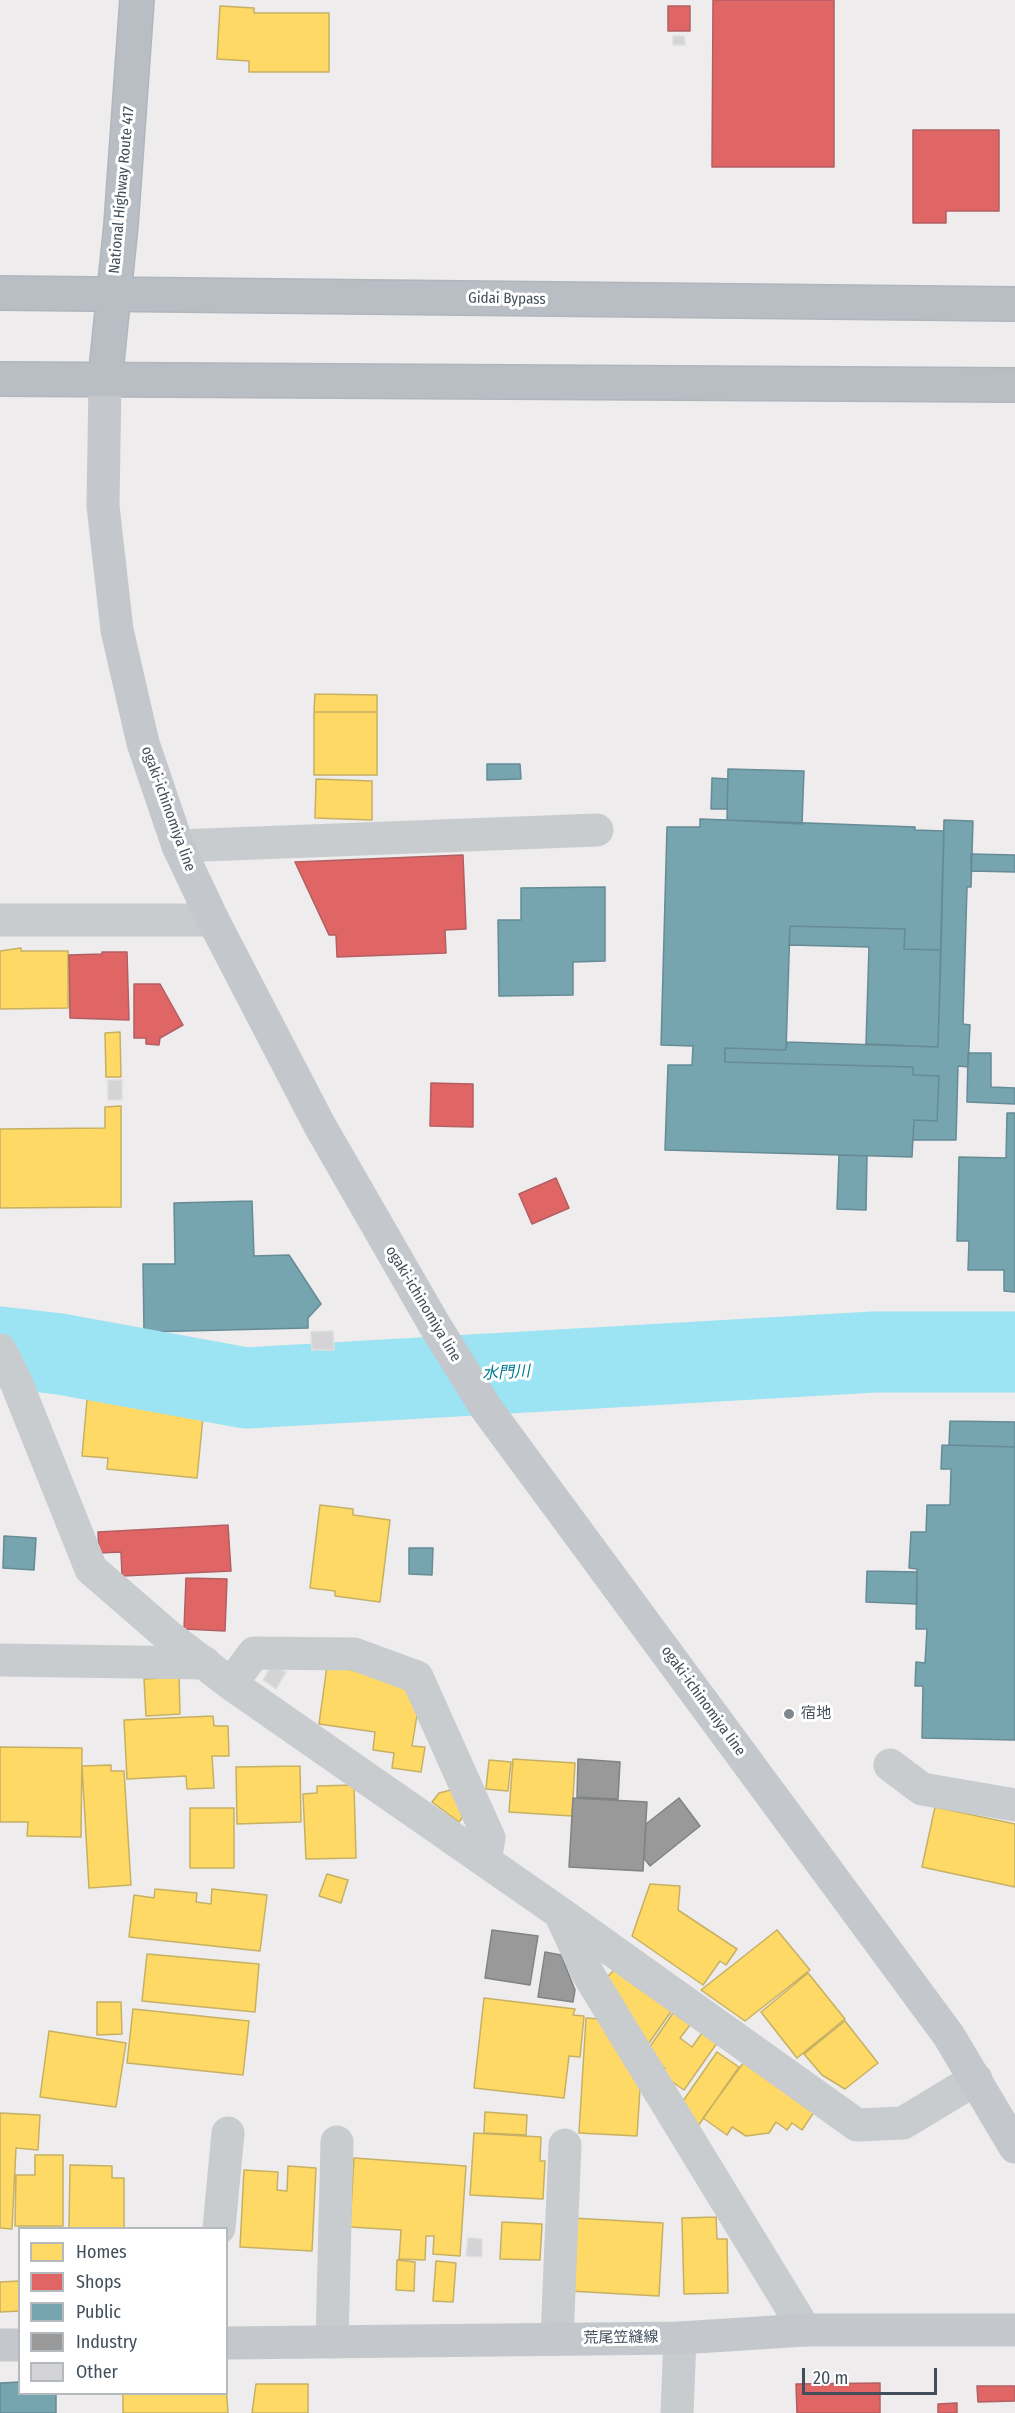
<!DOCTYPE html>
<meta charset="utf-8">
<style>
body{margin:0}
#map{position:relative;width:1015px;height:2413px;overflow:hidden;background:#eeecec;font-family:"Fira Sans Condensed",sans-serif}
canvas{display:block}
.legend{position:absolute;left:18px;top:2227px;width:210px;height:168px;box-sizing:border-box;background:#fff;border:2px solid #b3b9bd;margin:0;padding:8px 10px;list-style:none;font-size:18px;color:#424f5b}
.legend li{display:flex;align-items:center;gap:12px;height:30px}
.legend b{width:30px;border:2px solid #b3b9bd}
.scale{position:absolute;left:802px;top:2368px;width:135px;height:27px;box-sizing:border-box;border:3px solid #424f5b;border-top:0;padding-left:8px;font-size:18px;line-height:21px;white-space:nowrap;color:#424f5b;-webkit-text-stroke:4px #fff;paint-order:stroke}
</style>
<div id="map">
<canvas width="1015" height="2413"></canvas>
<ul class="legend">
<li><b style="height:16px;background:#ffd966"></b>Homes</li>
<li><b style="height:16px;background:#e06666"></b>Shops</li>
<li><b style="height:16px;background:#76a5af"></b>Public</li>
<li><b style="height:16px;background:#999"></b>Industry</li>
<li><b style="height:16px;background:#d4d4d7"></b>Other</li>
</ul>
<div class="scale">20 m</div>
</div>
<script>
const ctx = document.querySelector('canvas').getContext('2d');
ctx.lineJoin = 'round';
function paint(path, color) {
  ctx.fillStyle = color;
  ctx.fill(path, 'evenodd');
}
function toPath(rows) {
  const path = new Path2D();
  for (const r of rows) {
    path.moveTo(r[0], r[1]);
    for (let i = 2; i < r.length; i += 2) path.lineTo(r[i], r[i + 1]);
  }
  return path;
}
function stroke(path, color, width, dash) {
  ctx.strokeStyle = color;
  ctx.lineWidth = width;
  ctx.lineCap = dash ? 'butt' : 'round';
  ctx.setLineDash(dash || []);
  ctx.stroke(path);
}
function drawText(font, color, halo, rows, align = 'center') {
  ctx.font = font + ' "Fira Sans Condensed","Noto Sans JP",sans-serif';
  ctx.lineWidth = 6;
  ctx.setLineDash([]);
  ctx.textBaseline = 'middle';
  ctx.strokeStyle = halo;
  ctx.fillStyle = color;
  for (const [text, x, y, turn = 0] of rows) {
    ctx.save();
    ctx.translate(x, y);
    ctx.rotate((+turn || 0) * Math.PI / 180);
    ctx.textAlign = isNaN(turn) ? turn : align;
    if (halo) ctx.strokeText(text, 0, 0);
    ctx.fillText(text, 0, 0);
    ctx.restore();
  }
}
const homes = toPath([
 [220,6,254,8,254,13,329,13,329,72,249,72,249,61,217,59,220,6],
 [315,694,377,695,377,712,314,712,315,694],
 [314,712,377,712,377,775,314,775,314,712],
 [316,779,372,781,372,820,315,818,316,779],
 [21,948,21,951,68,951,68,1008,0,1009,0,951,21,948],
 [120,1032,121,1077,106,1077,105,1033,120,1032],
 [121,1106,121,1207,0,1208,0,1129,105,1128,105,1107,121,1106],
 [88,1389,134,1394,133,1400,204,1407,197,1478,107,1469,108,1458,82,1456,88,1389],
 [320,1505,353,1509,353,1515,390,1520,380,1602,335,1596,335,1591,310,1588,320,1505],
 [327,1666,396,1677,425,1717,417,1715,412,1746,425,1747,421,1772,392,1768,394,1753,373,1750,375,1732,319,1724,327,1666],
 [179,1677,180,1714,146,1716,144,1679,179,1677],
 [213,1716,214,1726,228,1726,229,1756,212,1756,214,1788,187,1789,186,1776,127,1779,124,1720,213,1716],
 [0,1747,82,1748,81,1837,27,1836,28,1822,0,1822,0,1747],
 [513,1759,575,1763,572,1816,509,1812,513,1759],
 [489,1760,511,1762,508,1791,486,1789,489,1760],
 [111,1765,111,1771,124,1771,131,1885,89,1888,82,1766,111,1765],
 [300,1766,301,1822,237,1824,236,1767,300,1766],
 [354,1785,356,1858,306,1859,303,1794,317,1793,317,1786,354,1785],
 [455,1789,465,1814,459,1822,432,1802,439,1793,455,1789],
 [935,1807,1015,1824,1015,1887,922,1867,935,1807],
 [190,1808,234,1808,234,1868,190,1868,190,1808],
 [327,1874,348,1880,341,1903,319,1896,327,1874],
 [650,1884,680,1886,678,1910,737,1949,726,1965,720,1961,703,1985,632,1936,650,1884],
 [155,1889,197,1893,196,1902,211,1904,212,1889,267,1895,260,1951,129,1937,134,1895,154,1898,155,1889],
 [777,1930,810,1970,745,2021,701,1990,777,1930],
 [147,1954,259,1964,255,2012,142,2001,147,1954],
 [614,1970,672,2010,649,2043,626,2027,602,1982,614,1970],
 [808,1973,845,2019,797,2058,761,2012,808,1973],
 [484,1998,575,2009,573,2015,584,2016,580,2057,569,2056,564,2098,474,2088,484,1998],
 [97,2002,121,2002,122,2034,97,2035,97,2002],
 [133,2009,249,2021,243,2075,127,2063,133,2009],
 [673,2013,690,2025,680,2038,692,2047,702,2033,717,2043,684,2090,661,2074,665,2068,645,2054,673,2013],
 [586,2018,600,2019,640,2089,637,2136,579,2133,586,2018],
 [845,2021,878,2063,845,2089,822,2075,804,2054,845,2021],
 [49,2031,126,2043,116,2107,40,2097,49,2031],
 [717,2052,739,2067,698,2126,676,2111,717,2052],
 [744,2062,814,2112,802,2130,792,2123,787,2130,776,2122,769,2133,746,2136,732,2127,727,2135,703,2118,744,2062],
 [485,2112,527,2115,526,2135,484,2133,485,2112],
 [0,2113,40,2115,38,2150,16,2148,12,2229,0,2228,0,2113],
 [474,2133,541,2137,540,2161,545,2161,543,2199,470,2195,474,2133],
 [35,2155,63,2155,63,2226,15,2226,16,2175,35,2175,35,2155],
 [354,2158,466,2166,460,2256,433,2254,434,2236,426,2236,425,2260,399,2259,401,2230,350,2227,354,2158],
 [70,2165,112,2166,112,2178,124,2178,124,2228,69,2228,70,2165],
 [288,2166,316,2168,312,2251,240,2247,244,2170,278,2172,277,2190,287,2191,288,2166],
 [716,2217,717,2239,727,2239,728,2293,684,2294,682,2218,716,2217],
 [572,2218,663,2223,659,2296,569,2291,572,2218],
 [502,2222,542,2224,540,2260,500,2259,502,2222],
 [397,2260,415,2262,414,2291,396,2290,397,2260],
 [436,2261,456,2263,453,2302,433,2301,436,2261],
 [20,2281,20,2311,0,2312,0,2282,20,2281],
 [256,2384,308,2384,308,2413,252,2413,256,2384],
 [226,2386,228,2413,123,2413,123,2394,226,2394,226,2386]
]);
paint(homes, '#ffd966');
stroke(homes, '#c6b063', 1.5);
const shops = toPath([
 [713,0,834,0,834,167,712,167,713,0],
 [668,6,690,6,690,31,668,31,668,6],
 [913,130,999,130,999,211,946,211,946,223,913,223,913,130],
 [463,855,466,929,445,930,446,953,337,957,336,935,329,935,295,862,463,855],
 [102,952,127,952,129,1020,70,1018,69,955,102,954,102,952],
 [134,984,160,984,183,1025,160,1038,159,1045,146,1044,146,1038,134,1038,134,984],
 [431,1083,473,1084,473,1127,430,1126,431,1083],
 [556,1178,569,1208,532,1224,519,1194,556,1178],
 [228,1525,231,1571,122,1576,121,1552,99,1553,98,1532,228,1525],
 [186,1578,227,1579,225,1631,184,1629,186,1578],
 [880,2383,880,2413,797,2413,796,2384,880,2383],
 [977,2386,1015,2386,1015,2401,978,2402,977,2386],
 [957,2403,957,2413,938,2413,938,2404,957,2403]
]);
paint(shops, '#e06666');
stroke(shops, '#b15f63', 1.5);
const public = toPath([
 [487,764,520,764,521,779,487,780,487,764],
 [728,769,804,771,802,824,727,820,728,769],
 [712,778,728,779,727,809,711,809,712,778],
 [700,819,915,827,915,830,944,831,941,950,904,949,905,929,790,926,786,1050,725,1048,725,1062,913,1067,913,1075,939,1076,937,1121,914,1120,912,1157,665,1150,668,1065,692,1065,693,1046,661,1045,667,827,700,827,700,819],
 [944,820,973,821,971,887,967,887,963,1024,970,1025,968,1067,958,1066,956,1140,913,1140,914,1120,937,1121,939,1076,913,1075,913,1067,725,1062,725,1048,786,1050,787,1042,938,1047,944,820],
 [971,854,1015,855,1015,872,971,871,971,854],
 [605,887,605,961,573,962,573,995,499,996,498,920,521,920,521,888,605,887],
 [790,926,905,929,904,949,941,950,938,1047,866,1044,869,947,789,945,790,926],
 [968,1053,991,1053,991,1087,1015,1088,1015,1104,967,1102,968,1053],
 [1007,1113,1015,1113,1015,1292,1004,1291,1004,1270,968,1270,969,1241,957,1241,959,1157,1006,1158,1007,1113],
 [839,1155,867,1156,866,1210,837,1209,839,1155],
 [252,1201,254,1256,289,1255,321,1304,308,1318,308,1328,144,1332,143,1264,175,1264,174,1203,252,1201],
 [950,1421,1015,1422,1015,1447,949,1445,950,1421],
 [942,1445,1015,1447,1015,1740,922,1738,923,1686,915,1686,916,1662,925,1663,927,1629,916,1629,917,1569,909,1568,911,1532,926,1532,927,1505,950,1505,951,1469,941,1469,942,1445],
 [4,1536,36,1538,34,1570,3,1568,4,1536],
 [409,1548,433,1548,432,1575,409,1574,409,1548],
 [867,1571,917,1572,917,1604,866,1602,867,1571],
 [20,2382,20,2394,56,2394,56,2413,0,2413,0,2383,20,2382]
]);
paint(public, '#76a5af');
stroke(public, '#668b96', 1.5);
const industry = toPath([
 [578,1759,620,1762,618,1799,577,1797,578,1759],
 [573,1798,647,1802,643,1871,569,1867,573,1798],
 [679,1798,700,1826,650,1866,644,1858,646,1824,679,1798],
 [492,1930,538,1936,530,1985,485,1978,492,1930],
 [545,1952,561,1955,575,1990,573,2002,538,1997,545,1952]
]);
paint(industry, '#999');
stroke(industry, '#7f8386', 1.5);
stroke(toPath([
 [0,1347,60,1354,246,1388,874,1352,1015,1352]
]), '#9ce3f3', 81);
const building = toPath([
 [673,36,684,36,685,45,673,45,673,36],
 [108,1080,122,1080,122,1100,108,1100,108,1080],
 [333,1331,334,1350,312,1350,311,1332,333,1331],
 [273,1664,286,1672,276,1689,263,1680,273,1664],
 [468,2238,482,2239,482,2257,466,2256,468,2238]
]);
paint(building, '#d4d4d7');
stroke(building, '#dededf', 1.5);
const highway = toPath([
 [0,293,1015,304],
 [0,379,1015,385],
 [105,380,121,225,137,0]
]);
stroke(highway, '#b0b6bd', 36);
stroke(toPath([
 [178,846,597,830],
 [0,920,213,920],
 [0,1350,16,1382,91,1569,166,1634,231,1684,560,1913,857,2125,903,2123,976,2079],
 [0,1660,205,1663],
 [231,1684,254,1653,354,1654,417,1677,489,1838,485,1860],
 [890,1765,922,1789,1015,1805],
 [560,1913,588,1974,805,2330],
 [219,2228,228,2133],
 [557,2339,565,2145],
 [332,2342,337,2142],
 [677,2413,680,2338]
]), '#c8ccce', 33);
stroke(toPath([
 [105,380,103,506,117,630,143,743,178,846,213,920,320,1126,434,1324,486,1408,949,2036,1015,2147],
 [226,2343,680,2338,805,2330,1015,2330],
 [0,2345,20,2345]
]), '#c4c8cc', 33);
stroke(highway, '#b8bec4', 33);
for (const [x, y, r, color] of [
 [789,1714,6,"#7e868e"]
]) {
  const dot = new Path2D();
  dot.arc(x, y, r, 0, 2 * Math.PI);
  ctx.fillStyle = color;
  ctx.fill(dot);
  stroke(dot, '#fff', 2);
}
drawText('15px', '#424f5b', '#fff', [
 ["National Highway Route 417",122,190,-85],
 ["Gidai Bypass",507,299,1],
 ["ogaki-ichinomiya line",168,809,70],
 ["ogaki-ichinomiya line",423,1304,59],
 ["ogaki-ichinomiya line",703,1701,54],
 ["荒尾笠縫線",621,2338,-1]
]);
drawText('15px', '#424f5b', '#fff', [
 ["宿地",801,1714]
], 'left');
drawText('italic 16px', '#037c97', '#fff', [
 ["水門川",506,1373,-3]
]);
</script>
